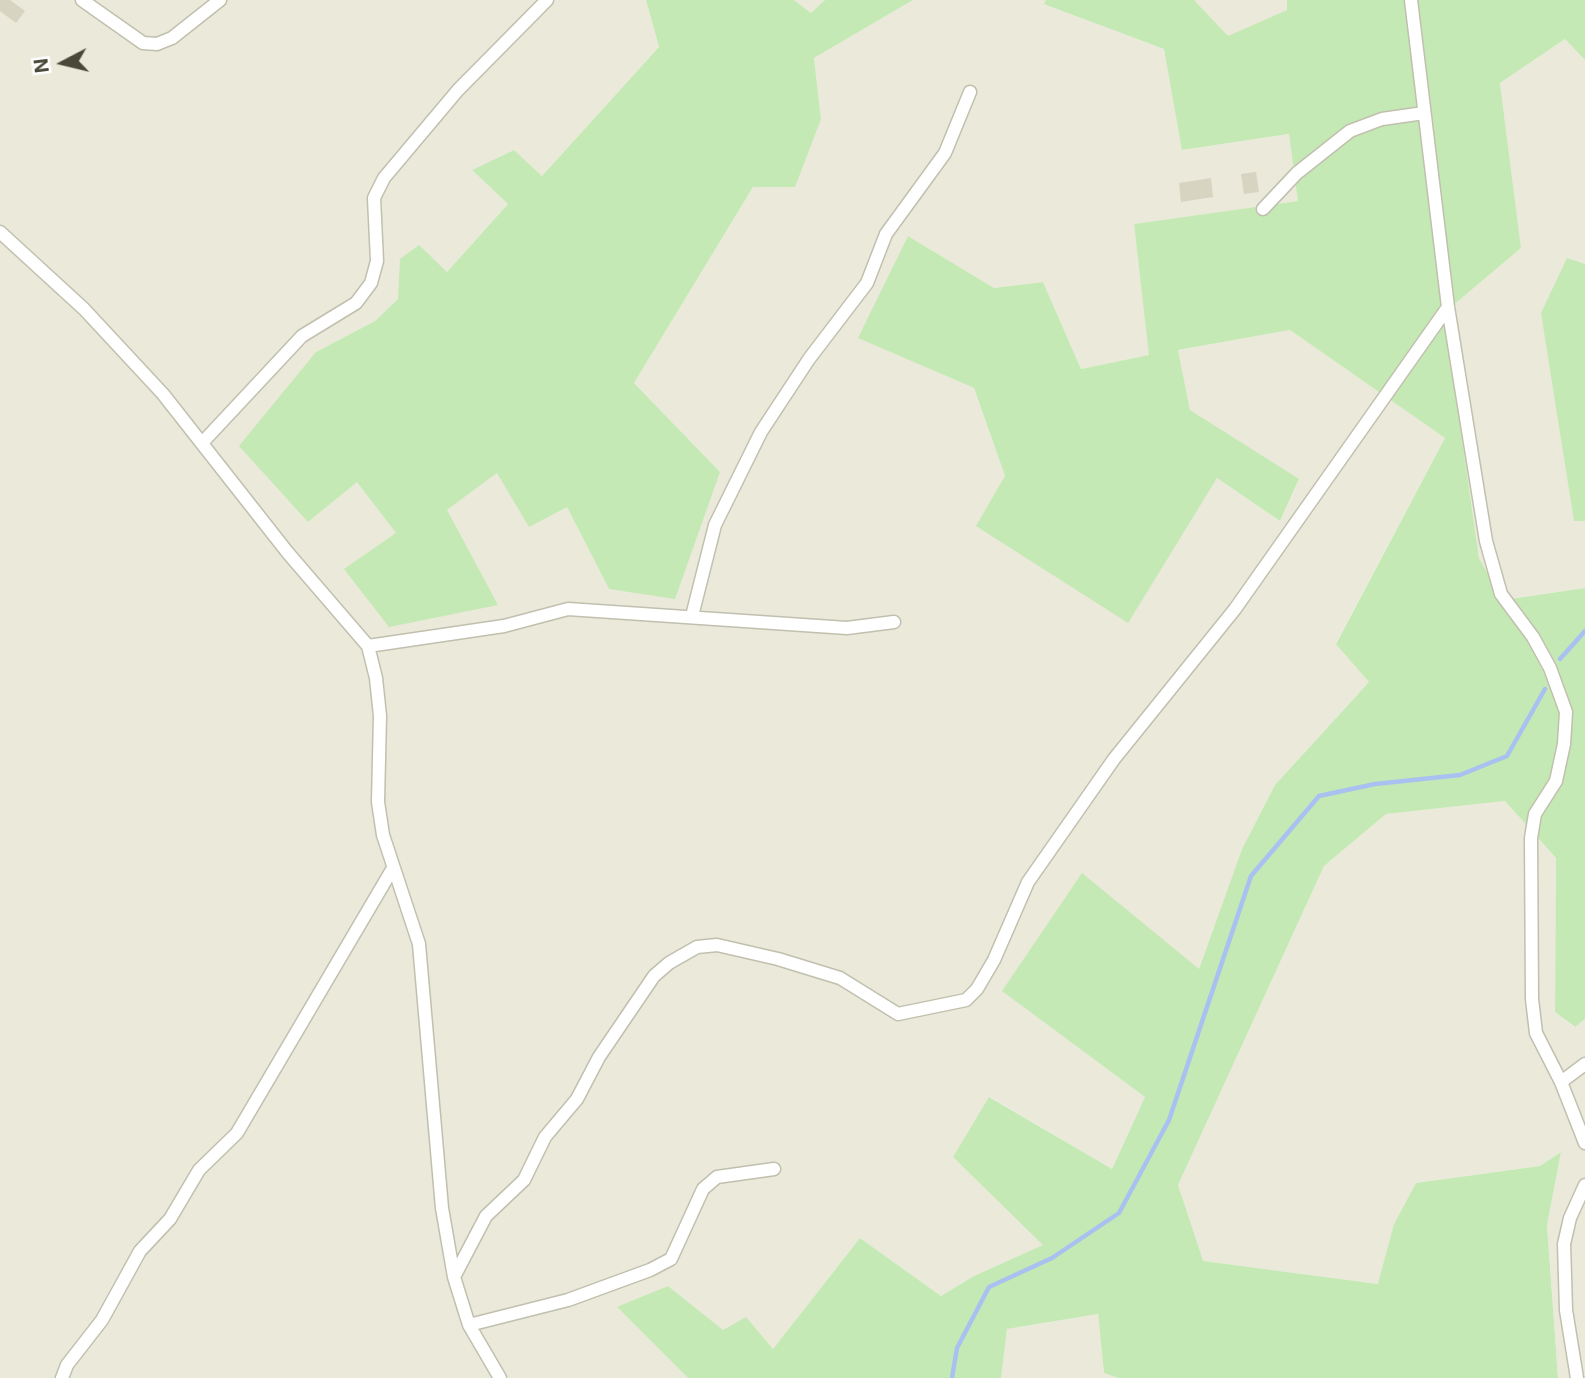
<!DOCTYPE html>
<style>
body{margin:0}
#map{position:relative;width:1585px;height:1378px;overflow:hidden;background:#f6f5ec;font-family:Inter,sans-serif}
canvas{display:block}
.north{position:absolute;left:28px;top:28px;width:70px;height:70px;-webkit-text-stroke:5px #fff;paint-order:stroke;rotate:263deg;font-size:19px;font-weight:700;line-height:28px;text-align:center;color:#4a4839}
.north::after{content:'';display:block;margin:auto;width:24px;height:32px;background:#4a4839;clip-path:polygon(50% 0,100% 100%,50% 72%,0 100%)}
</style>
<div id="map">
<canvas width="1585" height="1378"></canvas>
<div class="north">N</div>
</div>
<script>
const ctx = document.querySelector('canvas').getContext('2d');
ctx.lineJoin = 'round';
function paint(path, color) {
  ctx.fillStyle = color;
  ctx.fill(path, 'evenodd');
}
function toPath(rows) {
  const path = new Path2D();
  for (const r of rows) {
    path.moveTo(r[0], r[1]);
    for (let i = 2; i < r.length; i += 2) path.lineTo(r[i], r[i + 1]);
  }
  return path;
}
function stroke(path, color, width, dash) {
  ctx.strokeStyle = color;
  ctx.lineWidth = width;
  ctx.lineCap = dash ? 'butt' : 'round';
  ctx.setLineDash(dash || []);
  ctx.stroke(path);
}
paint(toPath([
 [0,0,646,0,659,47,542,176,514,150,472,170,508,204,447,272,398,299,375,321,316,352,308,522,357,481,396,533,447,510,497,473,567,507,609,589,720,472,634,383,753,187,821,119,814,58,913,0,1046,0,1045,4,1164,49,1183,150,1289,134,1299,201,1134,224,1150,355,1081,369,1043,282,994,288,908,236,859,338,974,388,1005,476,1217,478,1280,521,1299,480,1190,410,1178,350,1290,330,1445,438,1336,643,1369,682,1275,785,1242,849,1199,969,1003,991,1145,1097,1112,1169,990,1097,953,1157,1044,1245,974,1276,941,1296,860,1238,773,1349,746,1318,723,1331,668,1286,618,1308,688,1378,0,1378],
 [794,0,825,0,811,13],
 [1194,0,1287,0,1287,10,1228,37],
 [1565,39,1585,60,1585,264,1567,259,1574,521,1585,521,1585,588,1502,600,1479,558,1444,313,1521,248,1500,83],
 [1505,801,1556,858,1555,1012,1574,1027,1585,1019,1585,1378,1558,1378,1547,1224,1561,1152,1540,1166,1416,1183,1394,1224,1379,1284,1202,1261,1178,1185,1324,866,1386,814],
 [1098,1314,1104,1373,1118,1378,1001,1378,1007,1329]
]), '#eae9da');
paint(toPath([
 [646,0,794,0,811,13,825,0,913,0,814,58,821,119,795,187,753,187,634,383,720,472,675,599,609,589,567,507,529,527,497,473,447,510,498,605,389,627,344,569,396,533,357,482,308,522,239,446,316,352,375,321,398,299,400,259,419,245,447,272,508,204,472,170,514,150,542,176,659,47],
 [1046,0,1194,0,1228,36,1287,10,1287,0,1585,0,1585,60,1565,39,1500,83,1521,248,1444,313,1479,558,1503,600,1585,588,1585,1019,1575,1027,1555,1012,1556,858,1505,801,1386,814,1324,866,1178,1185,1203,1261,1378,1284,1394,1224,1416,1183,1540,1166,1561,1152,1547,1225,1558,1378,1118,1378,1104,1373,1098,1314,1007,1329,1001,1378,688,1378,617,1307,668,1286,723,1330,746,1317,773,1349,860,1238,941,1296,974,1276,1043,1245,953,1157,989,1097,1112,1169,1145,1097,1002,991,1082,873,1199,969,1242,849,1275,785,1369,682,1336,644,1445,438,1290,330,1178,350,1190,410,1299,479,1280,521,1217,478,1128,623,976,526,1005,476,974,388,858,338,908,236,994,288,1043,282,1081,369,1149,355,1134,224,1298,201,1289,134,1182,150,1164,49,1044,4],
 [1567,258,1585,264,1585,521,1574,521,1541,313]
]), '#c4e9b5');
stroke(toPath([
 [1560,659,1585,631],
 [952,1378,957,1348,989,1287,1052,1258,1119,1213,1169,1120,1251,876,1319,796,1375,784,1460,775,1507,756,1545,689]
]), '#a9c1f1', 4.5);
paint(toPath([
 [0,0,10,0,25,11,16,23,0,11],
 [1256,172,1259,192,1244,194,1241,174],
 [1211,178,1213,197,1181,202,1179,183]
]), '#d7d4c1');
const street = toPath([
 [82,0,143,43,157,44,172,38,220,0],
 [1411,0,1448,307,1486,541,1501,594,1533,637,1550,668,1566,712,1564,744,1556,781,1535,814,1531,838,1532,999,1536,1033,1561,1082,1585,1143],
 [1263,209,1297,173,1350,131,1382,119,1424,113],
 [0,232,84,309,163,394,288,553,368,646,376,678,380,716,378,802,383,835,419,944,442,1208,454,1277,469,1325,500,1378],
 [202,443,302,336,356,303,371,283,377,261,374,198,384,178,458,90,547,0],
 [692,616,715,525,761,432,809,359,867,283,886,234,945,153,970,92],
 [368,646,504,626,568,609,847,628,894,622],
 [1561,1082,1585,1064],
 [454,1277,486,1216,524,1180,545,1137,577,1099,599,1057,654,976,669,963,697,947,717,945,778,959,840,978,898,1014,966,1000,977,989,994,960,1028,882,1114,759,1235,609,1448,307],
 [469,1325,568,1300,650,1270,671,1259,703,1189,717,1177,774,1169],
 [62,1378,67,1365,102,1320,140,1251,170,1219,199,1170,237,1133,393,868],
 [1577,1378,1566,1310,1564,1244,1570,1218,1585,1185]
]);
stroke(street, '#c1c0ae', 15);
stroke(street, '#fff', 12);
</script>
